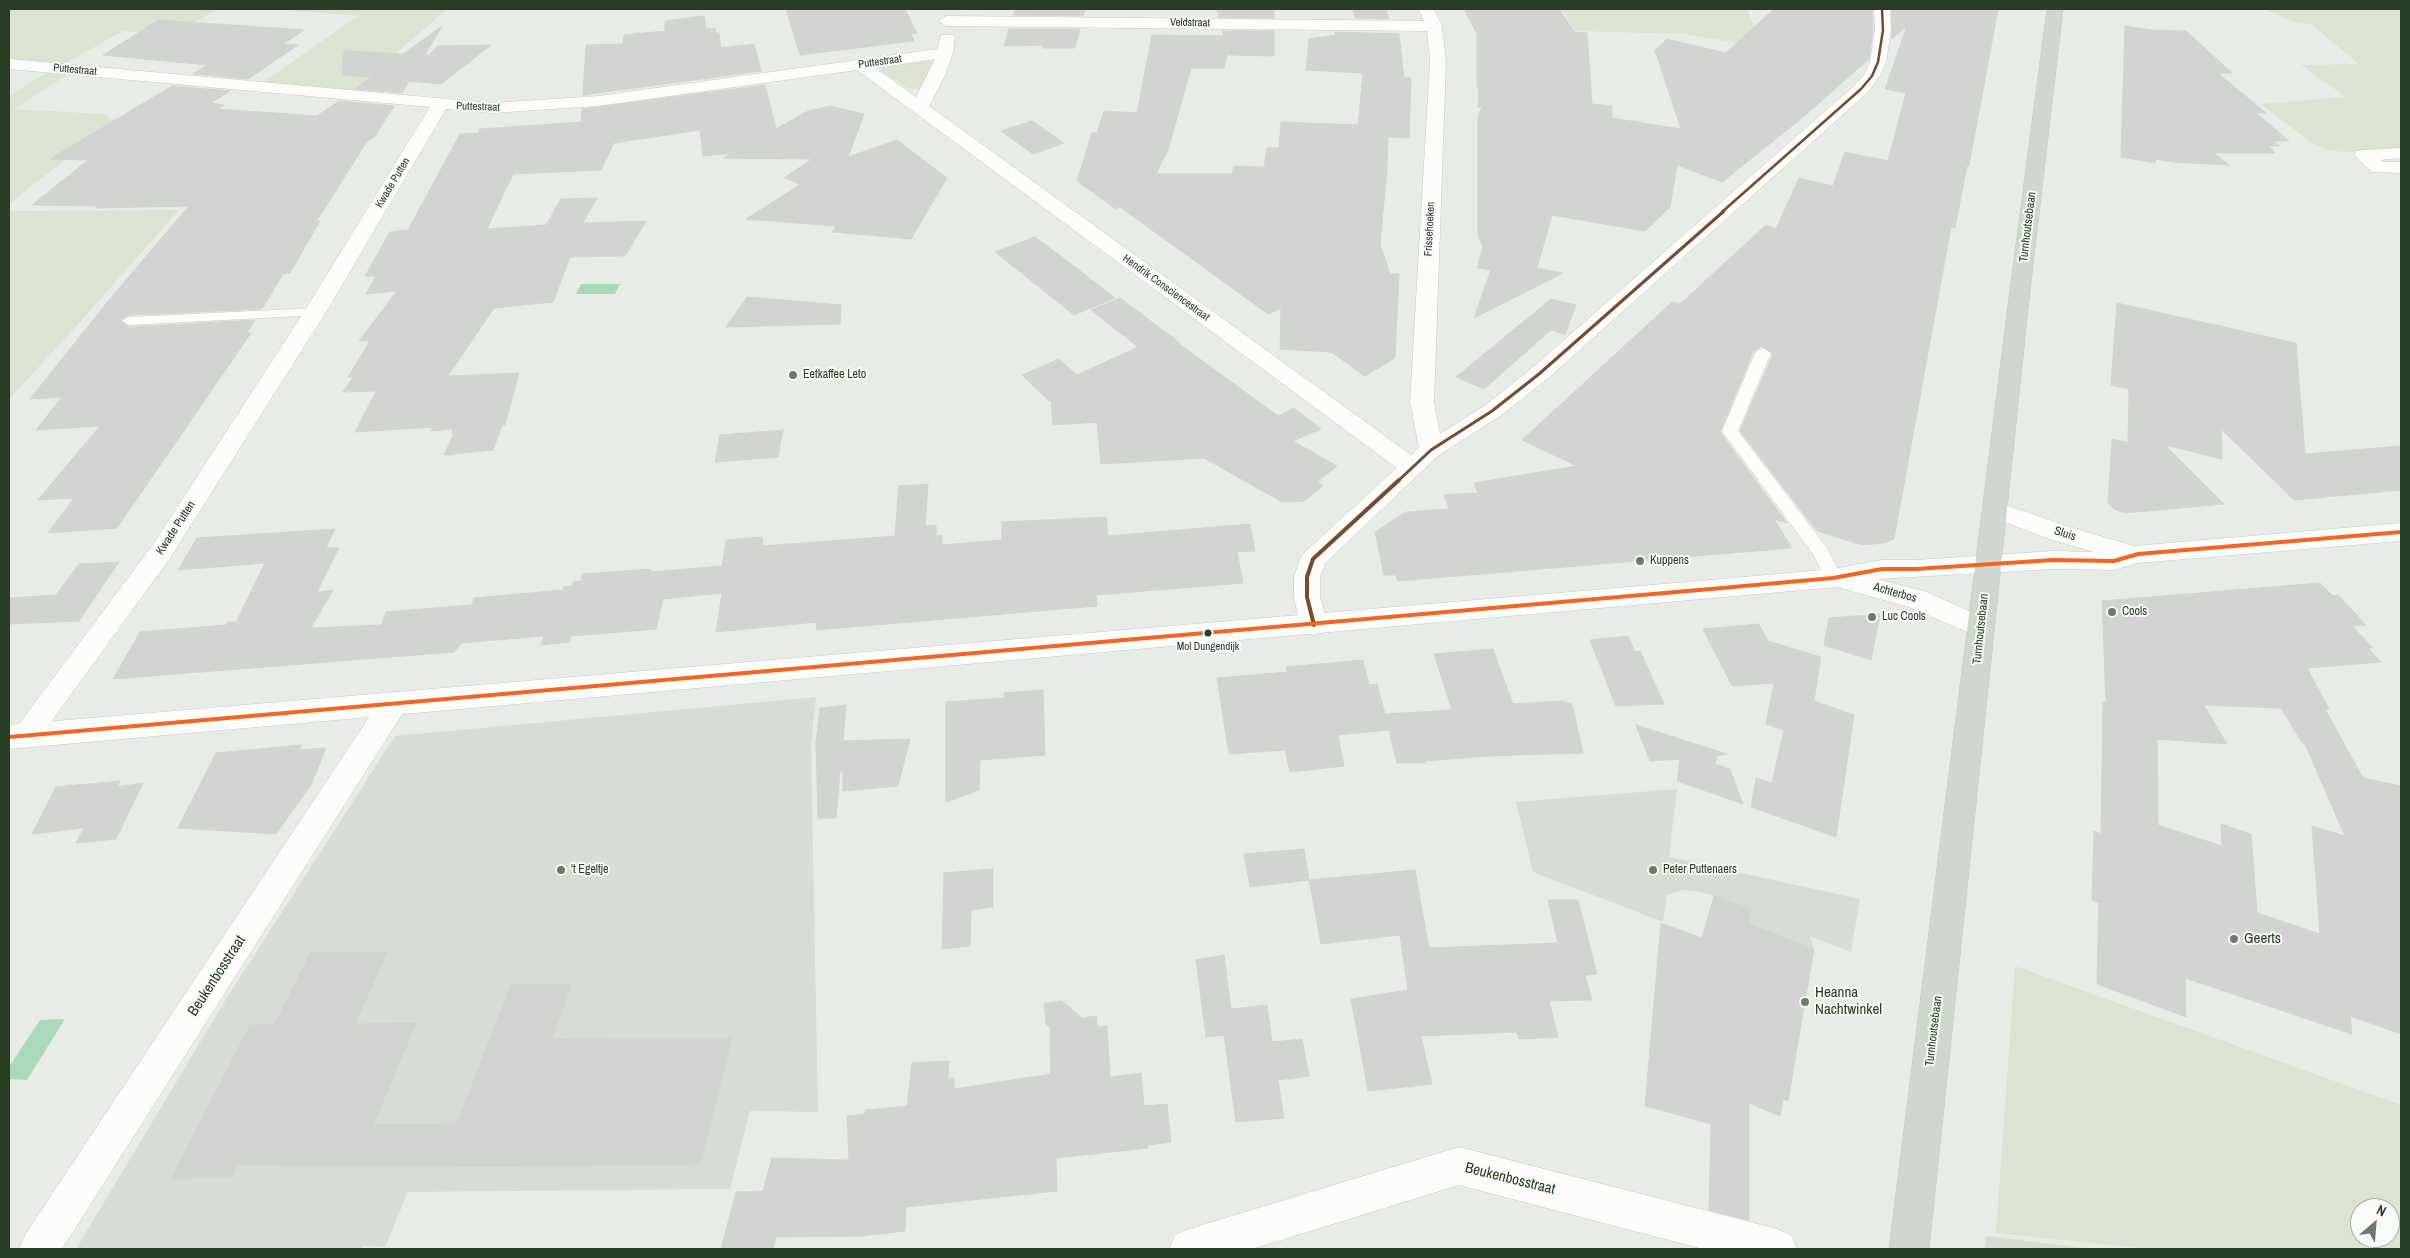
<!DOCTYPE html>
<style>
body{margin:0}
#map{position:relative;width:2410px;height:1258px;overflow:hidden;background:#e8ece7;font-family:"Archivo Narrow",sans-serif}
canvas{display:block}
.frame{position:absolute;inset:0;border:10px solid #263f24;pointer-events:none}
.north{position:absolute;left:2350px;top:1198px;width:50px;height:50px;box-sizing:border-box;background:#f7faf5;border:1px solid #a3afa1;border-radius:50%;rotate:27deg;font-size:14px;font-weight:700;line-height:20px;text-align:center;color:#263f24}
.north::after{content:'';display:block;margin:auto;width:18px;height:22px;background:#6a7c68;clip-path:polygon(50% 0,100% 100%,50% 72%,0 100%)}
</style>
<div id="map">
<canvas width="2410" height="1258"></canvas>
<div class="frame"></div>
<div class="north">N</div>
</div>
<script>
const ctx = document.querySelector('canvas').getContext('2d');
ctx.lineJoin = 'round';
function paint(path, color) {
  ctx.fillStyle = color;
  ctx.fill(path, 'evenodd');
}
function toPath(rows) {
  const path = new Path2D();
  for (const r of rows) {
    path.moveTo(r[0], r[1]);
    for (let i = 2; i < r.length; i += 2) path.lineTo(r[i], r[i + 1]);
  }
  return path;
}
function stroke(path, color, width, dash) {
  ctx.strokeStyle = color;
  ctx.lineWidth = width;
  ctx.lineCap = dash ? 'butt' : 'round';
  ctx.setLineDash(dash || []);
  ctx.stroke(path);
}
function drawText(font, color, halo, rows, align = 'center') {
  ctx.font = font + ' "Archivo Narrow",sans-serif';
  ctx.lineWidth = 4;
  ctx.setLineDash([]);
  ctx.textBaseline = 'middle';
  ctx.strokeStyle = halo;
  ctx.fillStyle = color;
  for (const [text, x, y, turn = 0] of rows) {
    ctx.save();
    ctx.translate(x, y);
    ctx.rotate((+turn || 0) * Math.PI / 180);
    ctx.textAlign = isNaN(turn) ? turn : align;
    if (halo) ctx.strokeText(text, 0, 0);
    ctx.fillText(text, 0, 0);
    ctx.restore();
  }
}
paint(toPath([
 [816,697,811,744,818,1112,750,1111,730,1189,408,1192,385,1247,363,1246,362,1249,76,1249,228,996,395,736],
 [1677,789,1669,857,1860,899,1851,952,1810,936,1814,949,1749,924,1714,896,1696,891,1681,890,1667,895,1663,922,1533,872,1516,802],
 [1986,1236,2093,1249,1984,1249]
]), '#d7ddd5');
paint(toPath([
 [9,9,218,9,173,35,123,31,64,64,9,59],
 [271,9,447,9,354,90,263,82,358,16],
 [1561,9,1747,9,1762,47,1684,34,1576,31],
 [2264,9,2401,9,2401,149,2342,152,2325,149,2309,141,2261,104,2346,97,2301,65,2359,64,2311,24,2297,23],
 [927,59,934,63,923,86,919,89,907,88,881,71,881,68,886,66],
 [46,73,67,75,14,109,104,114,114,121,9,204,9,96],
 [179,210,72,331,9,399,9,211],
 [2015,966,2401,1105,2401,1249,2148,1249,1996,1233],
 [2360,1208,2390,1208,2390,1238,2360,1238]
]), '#dae4d1');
paint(toPath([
 [581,284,620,284,615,294,576,294],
 [65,1019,27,1080,9,1079,9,1067,40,1020]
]), '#aad9ba');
const building = toPath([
 [786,9,905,9,917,33,911,34,914,41,800,55,786,9],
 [1015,9,1085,9,1083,16,1013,15,1015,9],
 [1234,9,1274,9,1274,18,1219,17,1217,10,1234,9],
 [1353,9,1386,9,1389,19,1355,18,1353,9],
 [1464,9,1559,9,1575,32,1587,33,1592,104,1612,106,1612,118,1681,129,1655,50,1667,39,1726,53,1774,9,1872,9,1873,30,1869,59,1802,118,1722,182,1677,165,1670,207,1645,231,1552,215,1537,268,1563,273,1474,318,1491,270,1477,268,1483,247,1478,235,1478,117,1482,107,1478,107,1479,88,1477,87,1477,34,1464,9],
 [1892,9,1998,9,1969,166,1967,166,1955,228,1951,227,1894,539,1884,543,1862,545,1817,531,1740,431,1773,354,1762,346,1753,352,1720,432,1787,523,1774,519,1792,548,1398,581,1396,575,1384,575,1375,532,1406,512,1449,509,1444,495,1478,493,1474,483,1577,466,1522,440,1672,302,1680,304,1766,225,1776,229,1799,178,1833,186,1845,152,1888,161,1906,93,1885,89,1907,26,1891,39,1892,9],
 [704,16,706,29,715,28,716,33,719,33,721,48,754,44,761,71,583,95,586,45,623,44,624,35,665,31,665,21,704,16],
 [159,20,304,30,283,44,298,45,248,79,192,74,207,65,103,55,159,20],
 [442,26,425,55,429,55,438,46,491,45,441,84,409,81,402,93,355,89,371,77,342,75,344,51,403,54,442,26],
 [2125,26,2152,30,2186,31,2232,73,2218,73,2266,113,2256,113,2289,141,2273,141,2280,146,2268,146,2275,153,2214,153,2229,165,2172,162,2156,159,2155,163,2121,157,2125,26],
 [1009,29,1080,29,1075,48,1043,48,1044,45,1004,46,1009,29],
 [1222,31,1274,31,1274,56,1229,55,1228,52,1224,68,1191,68,1168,150,1156,174,1232,174,1234,166,1264,167,1267,148,1279,148,1281,122,1358,125,1363,73,1306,70,1309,39,1336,35,1335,32,1399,34,1404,77,1411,78,1409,138,1388,137,1387,169,1380,244,1390,274,1399,274,1395,358,1365,376,1331,352,1280,349,1281,308,1268,314,1120,207,1116,209,1077,181,1092,133,1097,133,1104,111,1137,113,1152,35,1224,36,1222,31],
 [765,85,776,129,808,111,830,106,864,114,848,157,897,140,947,178,911,239,832,232,836,226,746,219,801,184,784,178,812,159,723,158,732,153,703,156,700,130,614,143,601,170,513,174,487,229,546,225,561,199,597,198,583,223,646,221,625,256,570,257,553,302,494,308,448,376,519,373,505,425,502,425,493,450,444,455,454,433,452,434,453,429,431,431,433,427,355,432,376,391,343,392,353,377,348,377,370,341,359,341,397,291,366,294,376,276,365,276,390,232,408,230,460,134,478,133,480,129,581,122,582,109,765,85],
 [172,86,230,91,211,103,224,105,217,109,317,116,339,101,394,106,375,136,366,143,316,222,320,221,290,273,283,274,262,309,129,315,120,320,129,327,255,320,247,333,251,333,117,528,48,533,74,498,38,500,100,426,36,430,62,397,30,399,109,300,189,206,96,208,97,206,32,205,88,160,50,159,172,86],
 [1032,121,1064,143,1033,154,1001,131,1032,121],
 [1035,237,1074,266,1115,298,1074,315,995,252,1035,237],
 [747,297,841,305,840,324,726,327,747,297],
 [1120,298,1180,343,1178,343,1278,416,1294,408,1321,429,1293,441,1337,466,1317,482,1323,486,1304,501,1282,502,1204,458,1101,464,1097,422,1053,425,1051,401,1049,401,1022,375,1059,359,1077,375,1138,347,1091,310,1120,298],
 [1551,299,1576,305,1565,335,1551,330,1484,389,1456,377,1551,299],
 [2117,303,2296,343,2305,454,2401,446,2401,490,2294,500,2221,429,2222,459,2165,445,2224,504,2125,513,2114,509,2108,503,2112,439,2128,443,2129,389,2111,385,2117,303],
 [783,430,778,457,715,462,720,435,783,430],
 [928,484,925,526,936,525,936,536,942,535,942,545,1002,540,1002,522,1106,517,1108,536,1250,524,1255,551,1237,552,1243,583,1096,595,1097,606,816,630,817,622,716,632,722,593,663,599,656,629,571,636,570,642,541,645,544,636,462,643,454,652,113,679,140,632,226,625,228,622,236,622,265,563,178,570,197,538,335,529,326,548,339,548,317,592,333,590,311,628,381,625,386,612,472,605,474,598,563,590,564,587,572,586,573,582,581,581,582,574,651,569,651,572,722,566,726,540,762,537,763,546,895,536,899,486,928,484],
 [119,562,79,621,9,624,9,598,56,595,79,564,119,562],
 [2320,583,2333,596,2338,595,2366,625,2352,626,2373,648,2368,648,2381,662,2307,668,2329,709,2325,709,2363,778,2401,786,2401,1034,2350,1016,2352,1034,2185,978,2186,1017,2097,984,2099,903,2092,900,2094,831,2101,834,2103,702,2106,702,2102,601,2320,583],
 [2204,705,2281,708,2303,744,2305,744,2345,836,2312,826,2320,934,2257,913,2251,834,2221,824,2222,846,2158,825,2157,739,2227,744,2204,705],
 [1880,614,1871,660,1824,645,1829,618,1880,614],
 [1759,624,1768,641,1821,657,1814,701,1854,715,1836,837,1751,807,1756,778,1772,783,1784,730,1766,724,1774,683,1732,686,1703,629,1759,624],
 [1628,636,1635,652,1640,651,1664,704,1616,706,1590,640,1628,636],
 [1493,649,1513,704,1560,701,1572,704,1583,753,1486,756,1425,761,1425,763,1397,763,1389,730,1338,735,1344,766,1290,772,1285,750,1229,754,1217,678,1287,672,1286,667,1363,660,1369,685,1377,684,1385,714,1452,710,1434,654,1493,649],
 [1043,690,1045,755,980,760,979,790,946,802,946,702,1004,698,1004,693,1043,690],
 [846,705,843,741,910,739,898,786,843,791,843,771,840,772,836,818,818,818,816,742,820,708,846,705],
 [1636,725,1727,754,1717,756,1715,764,1730,769,1743,804,1677,781,1680,759,1650,761,1636,725],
 [301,745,299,750,326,748,311,785,276,834,178,828,216,753,301,745],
 [120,781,117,787,143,783,116,839,76,843,84,828,32,834,56,787,120,781],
 [1304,849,1309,880,1250,887,1244,854,1304,849],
 [993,869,993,907,971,910,970,946,942,949,944,873,993,869],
 [1415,870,1429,948,1558,943,1548,900,1578,900,1597,974,1585,975,1592,1000,1549,1001,1558,1037,1519,1039,1517,1032,1421,1036,1432,1084,1368,1091,1351,999,1408,990,1400,935,1321,944,1309,880,1415,870],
 [1714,896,1750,909,1749,924,1814,949,1788,1101,1783,1099,1780,1116,1749,1103,1749,1220,1709,1210,1711,1124,1645,1106,1661,923,1702,938,1714,896],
 [311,952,387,952,355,1024,416,1023,373,1125,457,1124,511,985,571,984,552,1039,732,1038,700,1164,504,1166,238,1165,231,1178,171,1179,250,1025,275,1024,311,952],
 [1224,955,1231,1009,1267,1005,1272,1042,1302,1039,1309,1076,1278,1080,1284,1118,1236,1122,1224,1035,1206,1037,1196,960,1224,955],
 [1062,1001,1082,1018,1096,1016,1097,1027,1107,1026,1110,1077,1141,1073,1144,1106,1167,1104,1171,1142,1148,1145,1148,1148,1056,1158,1057,1191,906,1207,905,1231,861,1236,776,1237,773,1249,721,1249,736,1192,763,1191,772,1158,849,1160,847,1116,864,1114,866,1110,907,1106,912,1063,949,1061,948,1078,954,1078,954,1089,1051,1074,1050,1027,1046,1024,1044,1003,1062,1001]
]);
paint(building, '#d1d4d0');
stroke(building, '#d1d5cf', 1);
const service = toPath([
 [315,308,322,312,320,315,129,325,122,321,129,317,315,308],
 [1763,348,1771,353,1738,431,1827,548,1842,578,1839,583,1833,584,1827,583,1813,554,1722,431,1755,353,1763,348]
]);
const minor = toPath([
 [1419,9,1434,10,1442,26,1446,61,1434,402,1440,434,1484,406,1531,369,1855,85,1864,75,1870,62,1875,30,1874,9,1890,9,1891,30,1886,62,1880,76,1867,93,1547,379,1500,416,1439,455,1325,563,1320,577,1320,597,1328,625,1324,632,1314,635,1304,632,1300,625,1294,597,1294,577,1300,559,1304,553,1397,468,857,70,598,106,492,113,446,109,326,312,170,558,35,744,25,748,15,744,10,736,152,546,304,312,430,107,9,69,9,59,492,103,598,96,937,49,941,35,953,35,955,38,953,53,945,75,929,106,1411,455,1419,448,1410,402,1430,61,1427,31,946,26,938,21,946,16,1424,21,1419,9],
 [935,59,916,97,875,68,935,59],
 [2401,148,2401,158,2380,160,2383,162,2401,162,2401,173,2372,172,2354,155,2357,151,2363,150,2401,148],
 [394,692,404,695,408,703,404,711,62,1249,19,1249,25,1235,384,695,394,692],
 [1459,1147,1777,1229,1791,1235,1797,1249,1703,1249,1459,1185,1252,1249,1169,1249,1175,1235,1189,1229,1459,1147]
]);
const tertiary = toPath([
 [1995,501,2066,526,2134,546,2401,523,2401,541,2138,563,2114,570,2053,569,1877,579,1927,592,1991,621,1995,628,1991,635,1981,638,1909,607,1837,587,9,749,9,725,1722,579,1833,569,1882,560,1916,560,2053,551,2094,552,2049,539,1986,515,1982,509,1986,503,1995,501]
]);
const primary = toPath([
 [2047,9,2063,9,2030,290,1929,1249,1889,1249,2010,290,2047,9]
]);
stroke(service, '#c5c9c4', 1);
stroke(minor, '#c5c9c4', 1);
stroke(tertiary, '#c5c9c4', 1);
stroke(primary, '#c3cac2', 1);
paint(service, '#fcfcfb');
paint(minor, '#fcfcfb');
paint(tertiary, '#fcfcfb');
paint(primary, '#d0d7cf');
stroke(toPath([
 [1722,212,1861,89,1872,76,1878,62,1883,30,1882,9]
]), '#7a4b2a', 2.5);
stroke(toPath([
 [1398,481,1431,450,1492,411,1539,374,1724,211]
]), '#7a4b2a', 3);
stroke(toPath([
 [1314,625,1307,597,1307,577,1313,559,1399,480]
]), '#7a4b2a', 4);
stroke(toPath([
 [9,737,1722,588,1833,578,1882,569,1916,569,2053,560,2114,561,2138,554,2401,532]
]), '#f26522', 4);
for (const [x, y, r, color] of [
 [793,375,5,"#6a7c68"],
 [1640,561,5,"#6a7c68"],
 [2112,612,5,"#6a7c68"],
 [1872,617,5,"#6a7c68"],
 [1208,633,4.5,"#263f24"],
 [561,870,5,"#6a7c68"],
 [1653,870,5,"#6a7c68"],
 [2234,939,5,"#6a7c68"],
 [1805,1002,5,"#6a7c68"]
]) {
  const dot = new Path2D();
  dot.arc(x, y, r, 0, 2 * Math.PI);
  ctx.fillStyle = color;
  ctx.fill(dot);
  stroke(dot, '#f7faf5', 2);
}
drawText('11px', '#263f24', '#f7faf5', [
 ["Veldstraat",1190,23,1],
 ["Puttestraat",880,62,-8],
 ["Puttestraat",75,70,5],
 ["Puttestraat",478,107,2],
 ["Kwade Putten",393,183,-59],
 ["Frissehoeken",1430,229,-87],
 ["Hendrik Consciencestraat",1166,288,36]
]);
drawText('11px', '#263f24', '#f7faf5', [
 ["Mol Dungendijk",1208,647]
]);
drawText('12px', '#263f24', '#f7faf5', [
 ["Turnhoutsebaan",2028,227,-83],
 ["Kwade Putten",176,528,-57],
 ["Sluis",2065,534,18],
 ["Achterbos",1895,593,16],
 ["Turnhoutsebaan",1981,629,-84],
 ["Turnhoutsebaan",1934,1031,-83]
]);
drawText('12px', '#263f24', '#f7faf5', [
 ["Eetkaffee Leto",803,375],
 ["Kuppens",1650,561],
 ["Cools",2122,612],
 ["Luc Cools",1882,617],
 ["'t Egeltje",571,870],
 ["Peter Puttenaers",1663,870]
], 'left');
drawText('15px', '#263f24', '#f7faf5', [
 ["Geerts",2244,939],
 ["Heanna",1815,993],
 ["Nachtwinkel",1815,1010]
], 'left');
drawText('15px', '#263f24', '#f7faf5', [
 ["Beukenbosstraat",217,976,-57],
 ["Beukenbosstraat",1510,1179,14]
]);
</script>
